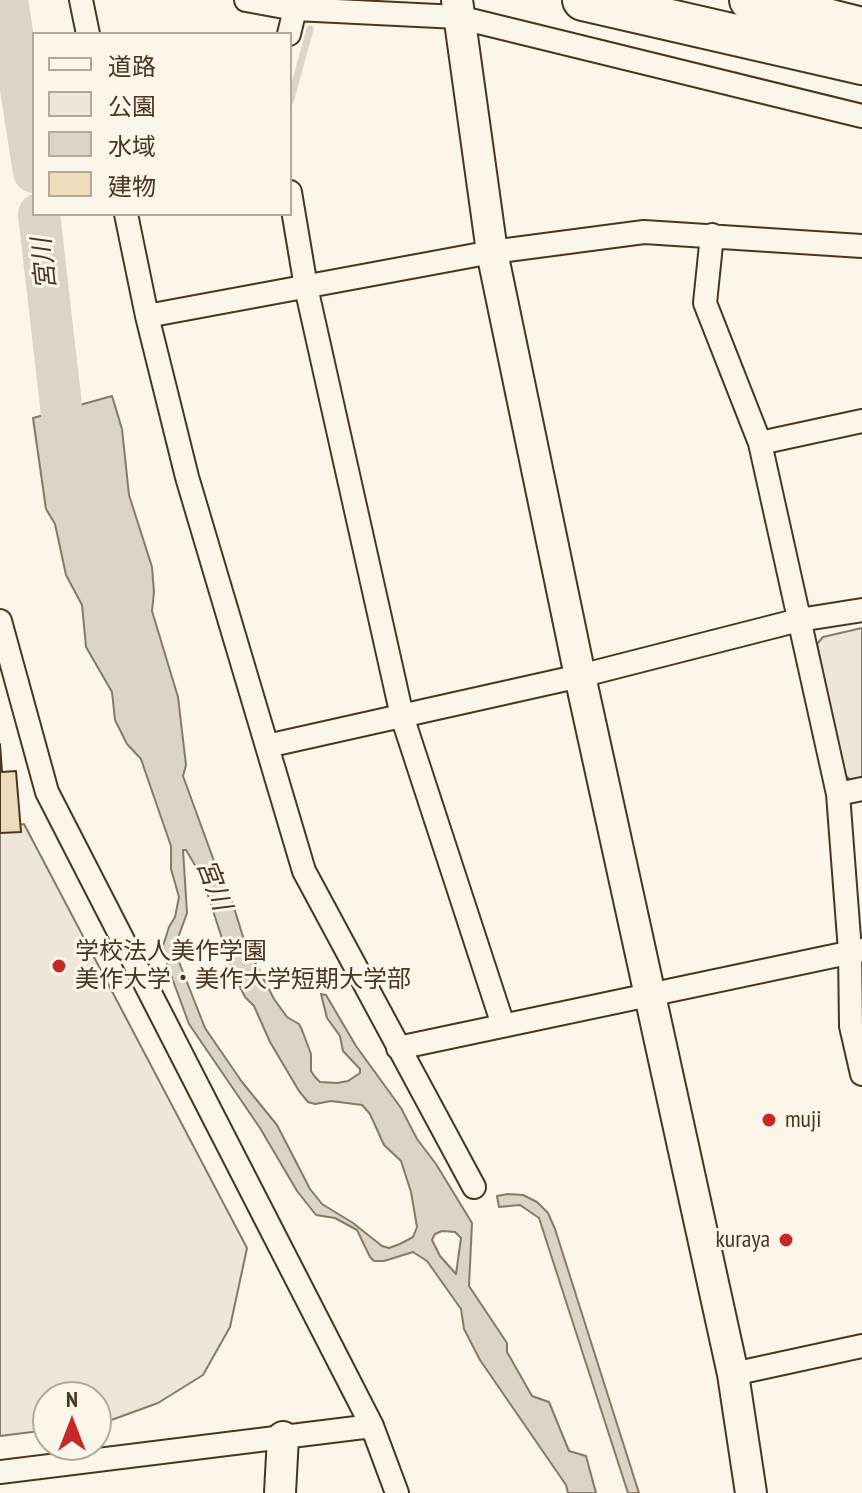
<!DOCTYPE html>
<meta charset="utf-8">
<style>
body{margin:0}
#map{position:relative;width:862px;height:1493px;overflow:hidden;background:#fbf6e9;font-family:"PT Sans Narrow","Noto Sans JP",sans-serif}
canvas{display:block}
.legend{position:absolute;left:32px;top:32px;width:260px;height:184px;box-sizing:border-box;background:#fbf6e9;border:2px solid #b4a999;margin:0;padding:10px 14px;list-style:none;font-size:24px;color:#4a3520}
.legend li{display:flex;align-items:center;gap:16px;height:40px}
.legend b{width:40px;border:2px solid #b4a999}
.north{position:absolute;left:32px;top:1381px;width:80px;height:80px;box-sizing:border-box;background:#fbf6e9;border:2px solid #b4a999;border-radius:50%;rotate:0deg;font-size:22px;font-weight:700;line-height:32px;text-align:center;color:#4a3520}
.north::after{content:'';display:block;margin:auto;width:28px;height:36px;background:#c62828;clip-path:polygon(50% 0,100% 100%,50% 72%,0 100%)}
</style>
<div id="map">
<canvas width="862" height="1493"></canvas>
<ul class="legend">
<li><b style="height:10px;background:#fbf6e9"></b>道路</li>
<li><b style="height:22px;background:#ede6d9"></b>公園</li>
<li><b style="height:22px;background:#dcd4c6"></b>水域</li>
<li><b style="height:22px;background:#ecdcbc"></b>建物</li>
</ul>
<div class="north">N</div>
</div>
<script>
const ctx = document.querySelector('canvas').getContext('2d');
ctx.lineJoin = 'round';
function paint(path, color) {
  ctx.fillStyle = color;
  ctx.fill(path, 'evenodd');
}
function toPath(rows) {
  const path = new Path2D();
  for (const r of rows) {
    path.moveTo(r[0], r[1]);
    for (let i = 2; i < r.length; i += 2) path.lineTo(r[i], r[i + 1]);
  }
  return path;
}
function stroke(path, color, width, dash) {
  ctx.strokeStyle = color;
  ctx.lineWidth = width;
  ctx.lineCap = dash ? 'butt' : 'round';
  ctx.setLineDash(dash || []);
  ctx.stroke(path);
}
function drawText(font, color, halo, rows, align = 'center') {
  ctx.font = font + ' "PT Sans Narrow","Noto Sans JP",sans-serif';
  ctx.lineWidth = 6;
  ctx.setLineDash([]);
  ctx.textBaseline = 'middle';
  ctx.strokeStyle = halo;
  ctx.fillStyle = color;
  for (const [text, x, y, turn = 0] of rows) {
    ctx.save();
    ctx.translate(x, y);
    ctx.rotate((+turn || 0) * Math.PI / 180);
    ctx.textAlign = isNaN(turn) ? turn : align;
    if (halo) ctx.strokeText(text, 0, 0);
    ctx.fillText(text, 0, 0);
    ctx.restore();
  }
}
const green = toPath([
 [862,628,862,779,853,781,844,775,817,644,823,637,862,628],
 [24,824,247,1248,230,1327,203,1375,158,1403,103,1423,96,1423,96,1397,48,1397,48,1430,0,1436,0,826,24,824]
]);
paint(green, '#ede6d9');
stroke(green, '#887966', 2);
const water = toPath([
 [112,396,122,429,129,495,152,567,154,592,152,611,178,697,186,765,183,776,222,883,231,898,245,943,274,999,287,1017,299,1024,302,1030,311,1054,311,1071,315,1077,320,1082,337,1083,348,1081,360,1073,360,1069,343,1051,340,1036,327,1018,321,994,326,995,356,1046,401,1108,417,1139,436,1164,472,1223,469,1286,507,1343,507,1352,532,1396,549,1402,569,1451,586,1456,596,1493,568,1493,566,1485,480,1360,464,1329,461,1309,427,1261,413,1252,384,1261,374,1261,370,1257,357,1230,335,1218,316,1215,297,1191,260,1128,189,1024,168,967,163,946,169,927,175,917,179,897,171,869,171,846,144,768,141,759,127,744,115,720,112,692,86,647,82,605,66,575,55,524,46,509,33,418,112,396],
 [183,850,186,850,202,877,234,975,245,997,254,1006,270,1042,299,1091,308,1102,315,1104,331,1101,362,1105,370,1114,384,1145,401,1161,411,1192,417,1227,413,1237,400,1244,389,1248,382,1246,353,1223,322,1204,310,1189,277,1125,242,1082,205,1028,174,949,187,913,183,850],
 [442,1231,455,1232,461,1238,456,1274,440,1256,432,1240,435,1234,442,1231],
 [508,1194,523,1195,537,1202,548,1213,555,1229,639,1493,628,1493,539,1218,520,1205,499,1207,497,1196,508,1194]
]);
paint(water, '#dcd4c6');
stroke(water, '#887966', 2);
stroke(toPath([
 [290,102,310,29]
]), '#dcd4c6', 7);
stroke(toPath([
 [7,0,34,172],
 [39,214,68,467]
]), '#dcd4c6', 42);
const building = toPath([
 [0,744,2,772,16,771,21,832,0,833,0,744]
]);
paint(building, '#ecdcbc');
stroke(building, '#4a3520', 2);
const street = toPath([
 [81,0,88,34],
 [246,0,295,9,458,17,862,116],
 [289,34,295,9],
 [290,192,306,287,402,716,503,1025],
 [126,214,147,316,187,477,304,871,474,1187],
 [712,235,705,303,760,443,838,794,850,951,851,1026,862,1074],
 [147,316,492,252,644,232,862,246],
 [760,443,862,421],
 [0,621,47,792,372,1426,397,1493],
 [267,746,580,676,799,620,862,610],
 [838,794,862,789],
 [398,1048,862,950],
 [733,1374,862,1346],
 [0,1472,372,1426]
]);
const secondary = toPath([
 [457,0,492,252,580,676,733,1374,751,1493],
 [280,1493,283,1437]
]);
const highway = toPath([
 [583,0,862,64],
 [750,0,862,28]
]);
stroke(street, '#4a3520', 26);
stroke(secondary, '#4a3520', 34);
stroke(highway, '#4a3520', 44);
stroke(street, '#fbf6e9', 22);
stroke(secondary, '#fbf6e9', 30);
stroke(highway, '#fbf6e9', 40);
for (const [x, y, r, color] of [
 [59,966,8,"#c62828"],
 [769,1120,8,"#c62828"],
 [786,1240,8,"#c62828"]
]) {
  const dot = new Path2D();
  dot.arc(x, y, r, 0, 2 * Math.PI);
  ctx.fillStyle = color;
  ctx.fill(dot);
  stroke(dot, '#fbf6e9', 3);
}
drawText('24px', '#4a3520', '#fbf6e9', [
 ["学校法人美作学園",75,952],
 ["美作大学・美作大学短期大学部",75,980],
 ["muji",785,1120],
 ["kuraya",770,1240,"right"]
], 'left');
drawText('italic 26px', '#4a3520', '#fbf6e9', [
 ["宮川",45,264,-96],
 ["宮川",213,885,69]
]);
</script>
